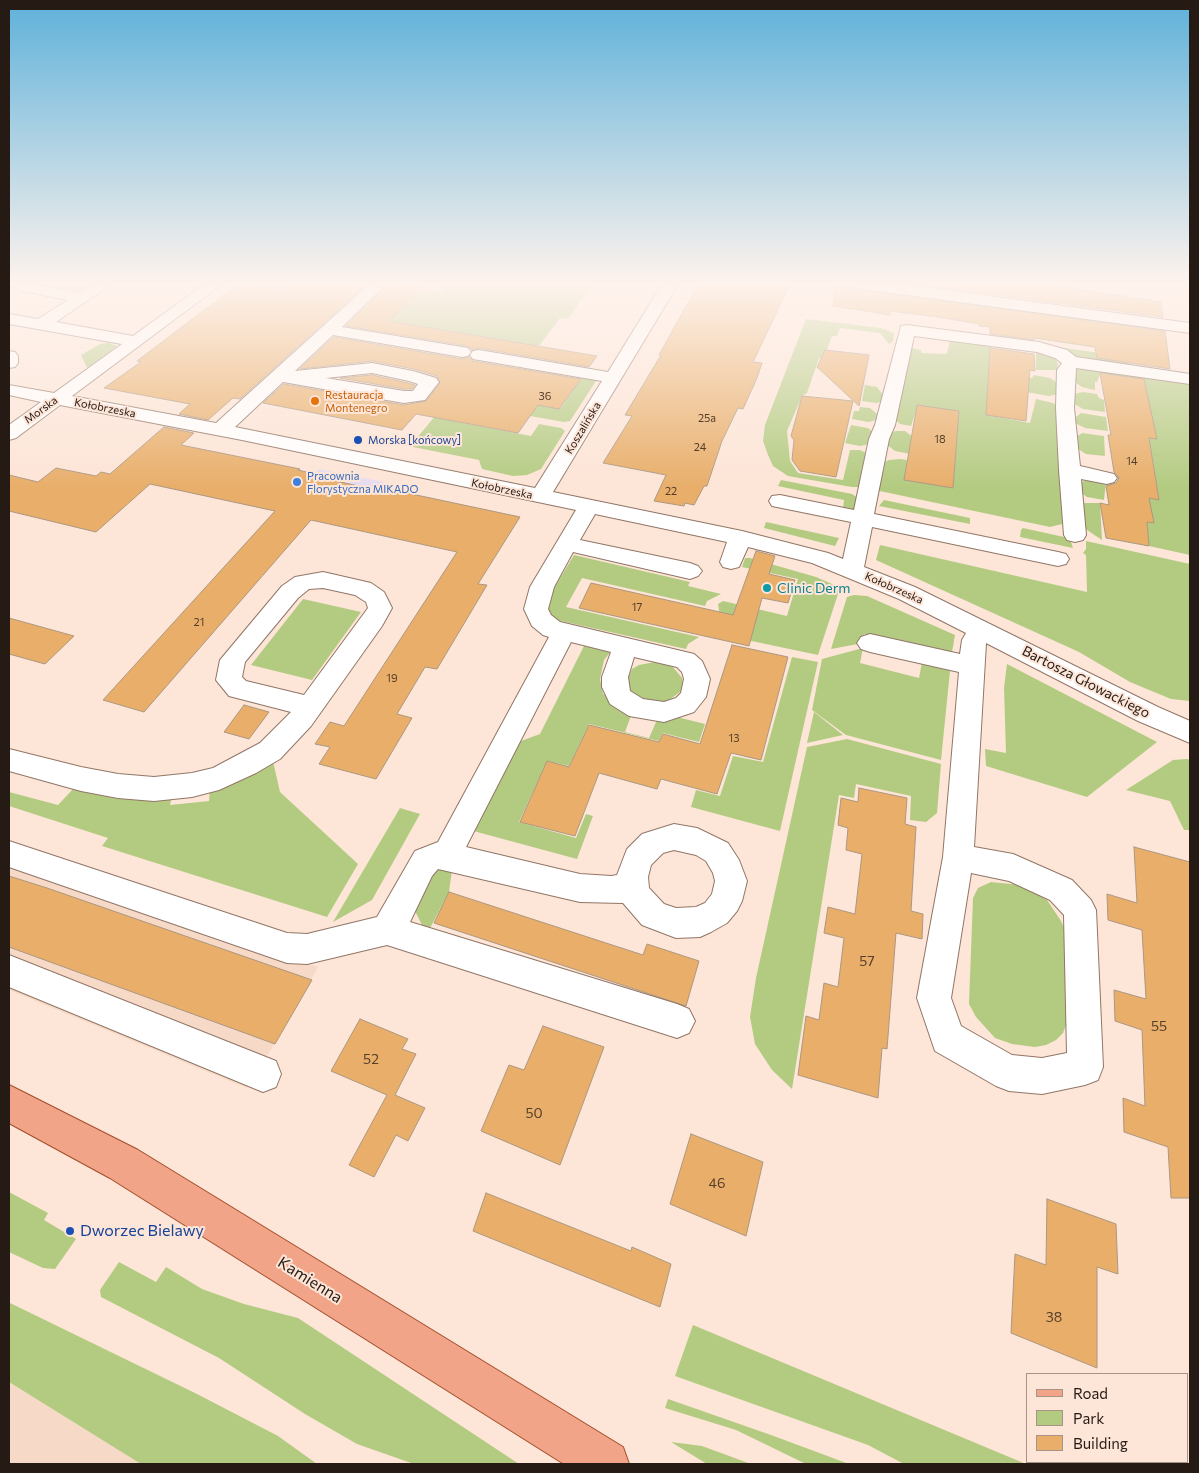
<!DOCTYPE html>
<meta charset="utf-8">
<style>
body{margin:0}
#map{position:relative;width:1199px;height:1473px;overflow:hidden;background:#fde5d7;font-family:Commissioner,sans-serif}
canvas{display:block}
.frame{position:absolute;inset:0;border:10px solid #251a14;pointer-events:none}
.legend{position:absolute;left:1026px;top:1373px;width:162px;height:90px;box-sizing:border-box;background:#fde5d7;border:1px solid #a79489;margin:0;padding:6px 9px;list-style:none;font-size:15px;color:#251a14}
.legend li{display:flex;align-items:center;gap:10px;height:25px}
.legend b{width:25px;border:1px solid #a79489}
</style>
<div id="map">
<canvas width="1199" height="1473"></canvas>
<div class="frame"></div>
<ul class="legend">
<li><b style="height:6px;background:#f1a487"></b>Road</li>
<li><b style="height:14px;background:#b3cb81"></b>Park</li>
<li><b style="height:14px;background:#e8ae6a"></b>Building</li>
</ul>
</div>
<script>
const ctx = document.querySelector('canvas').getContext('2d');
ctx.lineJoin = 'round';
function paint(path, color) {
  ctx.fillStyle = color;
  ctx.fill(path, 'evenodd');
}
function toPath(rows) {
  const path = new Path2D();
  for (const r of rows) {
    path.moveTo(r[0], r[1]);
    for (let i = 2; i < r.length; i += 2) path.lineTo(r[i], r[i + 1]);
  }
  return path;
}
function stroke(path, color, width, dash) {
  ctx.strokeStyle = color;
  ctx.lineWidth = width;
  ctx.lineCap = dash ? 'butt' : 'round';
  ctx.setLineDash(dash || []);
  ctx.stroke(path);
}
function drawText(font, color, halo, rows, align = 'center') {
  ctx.font = font + ' Commissioner,sans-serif';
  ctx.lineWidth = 4;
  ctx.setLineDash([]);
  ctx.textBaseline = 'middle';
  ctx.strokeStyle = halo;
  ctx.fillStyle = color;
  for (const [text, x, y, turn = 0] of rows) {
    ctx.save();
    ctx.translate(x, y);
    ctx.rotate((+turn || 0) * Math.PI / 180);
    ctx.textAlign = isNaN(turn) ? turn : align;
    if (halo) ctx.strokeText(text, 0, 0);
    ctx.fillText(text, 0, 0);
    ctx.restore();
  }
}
paint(toPath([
 [319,469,384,482,346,527,279,512]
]), '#e7dbf0');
paint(toPath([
 [9,865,318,967,293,1014,247,1088,9,990],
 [9,1382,138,1462,141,1464,9,1464]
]), '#f7d9c7');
paint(toPath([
 [46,281,98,281,82,291,40,285],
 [454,281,594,281,568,319,560,318,539,346,356,315,389,284,443,292],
 [806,319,881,328,894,333,893,341,889,344,880,333,840,328,837,336,832,336,824,358,819,358,807,393,802,396,787,431,790,461,798,473,843,480,850,450,860,450,868,454,866,487,852,487,788,476,773,466,768,455,763,441,765,425],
 [950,340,1035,350,1055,357,1058,364,1057,370,1036,370,1036,351,990,345,986,415,1030,423,1036,399,1053,403,1057,406,1056,428,1066,523,1050,527,875,490,880,464,889,460,900,459,907,460,905,480,953,488,959,413,918,405,911,426,900,424,893,417,906,347,921,350,921,353,947,354],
 [109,343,117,346,87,368,81,355,100,344],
 [1043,345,1128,357,1130,367,1087,362],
 [1076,368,1190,384,1190,555,1149,546,1147,523,1149,498,1159,499,1149,438,1157,439,1148,401,1137,379,1100,374,1097,382,1095,382,1095,390,1082,387,1072,380],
 [1034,375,1050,378,1059,384,1059,394,1049,396,1026,392,1026,379,1032,378],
 [587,377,598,378,570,421,564,422,530,416,538,405,560,409,581,379],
 [865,385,877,387,884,396,881,402,876,403,862,401],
 [1083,392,1097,394,1099,398,1104,400,1105,412,1083,409,1073,403,1073,394],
 [451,397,452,421,531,436,539,424,561,428,565,431,541,469,527,475,513,476,482,469,479,460,413,447,411,445],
 [860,407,870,408,877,414,876,420,869,422,852,419,854,411,859,411],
 [1081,413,1106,417,1108,431,1085,428,1075,423,1075,418],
 [851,425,868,428,873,432,870,444,860,446,845,443],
 [896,431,905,431,914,438,911,454,895,451,885,443,887,434],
 [1082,433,1104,436,1105,456,1086,454,1075,447,1073,439],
 [781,480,852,494,858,498,856,509,843,509,844,500,778,486],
 [1087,480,1106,482,1104,500,1087,497,1079,491,1079,483],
 [884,500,970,518,970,524,879,506],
 [1078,503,1100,503,1102,540,1081,526],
 [766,522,839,538,835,546,764,528],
 [1023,528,1064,537,1071,542,1073,548,1020,537,1021,530],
 [1086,541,1190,564,1190,701,1171,699,1130,682,1079,652,876,560,880,545,1087,592,1086,555,1083,553,1086,549],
 [574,555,690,582,688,586,721,594,707,601,705,606,582,578,566,607,699,637,688,644,686,649,552,619,546,609,553,590],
 [745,558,750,558,816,577,832,584,839,591,818,655,723,635,718,604,723,601,787,616,798,579,742,567],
 [854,595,867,596,955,635,952,652,864,634,858,644,831,649,847,597],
 [303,599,361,612,312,680,251,665],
 [585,644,612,650,604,660,600,679,603,694,614,699,632,713,625,732,649,738,657,720,677,717,705,724,699,742,663,733,659,741,589,724,569,766,547,761,519,822,576,838,586,814,593,816,577,859,466,829,510,745,540,734],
 [863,648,860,663,919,678,922,662,950,671,941,760,846,735,812,710,822,659],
 [792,657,818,662,780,831,691,807,696,790,720,796,733,756,763,762],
 [655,662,672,666,682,678,683,684,681,691,668,701,649,702,633,694,629,688,627,681,632,669,639,665],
 [1007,664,1157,742,1087,797,986,766,985,749,1006,753,1004,688],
 [814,712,843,735,807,743],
 [847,739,941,764,937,813,926,822,910,820,911,796,856,784,854,798,839,795,792,1089,772,1070,755,1044,750,1017,756,978,807,747],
 [272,757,280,792,358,864,327,917,102,846,108,838,9,806,9,792,58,805,74,788,113,798,138,800,172,796,170,805,209,801,210,787],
 [1187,759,1190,760,1190,830,1184,830,1170,801,1126,790,1173,760],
 [400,808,420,814,372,900,333,922],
 [439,867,452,870,449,892,429,930,422,925,412,905,411,888],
 [991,882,1020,885,1047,900,1061,921,1067,934,1066,1025,1063,1033,1056,1040,1046,1045,1035,1047,1012,1044,995,1038,976,1017,969,1004,973,898,978,888],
 [9,1192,48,1213,44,1220,76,1239,55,1269,43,1268,9,1252],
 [119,1262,156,1282,166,1267,202,1289,244,1304,298,1318,519,1464,414,1464,357,1444,305,1414,219,1358,101,1297,100,1290],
 [10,1303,197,1394,278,1436,317,1464,141,1464,9,1382],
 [693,1325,1026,1464,904,1464,868,1445,675,1376],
 [668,1399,771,1435,849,1464,806,1464,736,1430,665,1408],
 [671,1442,702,1446,751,1464,707,1464]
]), '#b3cb81');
const building = toPath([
 [290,281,370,281,240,399,233,398,208,420,179,414,190,404,104,388,141,362,137,361,233,288,240,289,247,284,280,289,290,281],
 [391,281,428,281,389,321,597,356,589,367,479,348,472,350,468,346,346,326,391,281],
 [700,281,757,281,789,286,753,362,762,363,757,378,743,409,738,408,722,441,707,486,704,486,694,505,685,503,684,506,654,501,666,475,603,463,632,416,625,415,661,355,659,355,700,281],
 [894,281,1024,281,1058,286,1161,302,1163,317,894,281],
 [834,286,1165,331,1170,369,1097,358,1095,347,1034,338,1034,340,990,334,990,327,979,326,980,324,938,317,891,311,890,315,833,306,834,286],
 [334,337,462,359,469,357,473,361,581,379,559,409,538,405,518,433,416,414,402,430,263,403,284,384,404,405,426,401,440,383,437,376,414,369,372,361,300,369,334,337],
 [990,348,1034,354,1035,371,1030,370,1026,421,986,415,990,348],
 [825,350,869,355,859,406,817,367,825,350],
 [1100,373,1144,379,1157,439,1149,438,1159,500,1149,498,1154,523,1147,522,1149,546,1106,538,1100,503,1109,505,1106,486,1116,483,1119,478,1114,472,1108,435,1111,435,1100,373],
 [372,375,408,383,415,385,412,389,404,389,340,378,372,375],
 [802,396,853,401,836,477,800,471,792,460,794,440,791,436,802,396],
 [917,405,959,411,953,488,904,480,917,405],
 [164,427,194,433,181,445,300,469,298,470,315,474,313,476,386,492,388,489,520,517,478,584,487,585,437,669,425,667,397,714,412,718,376,779,319,764,330,747,315,744,330,722,344,726,457,552,311,520,144,712,103,700,275,511,150,484,96,532,9,511,9,475,38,482,56,468,96,476,101,472,110,474,164,427],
 [756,551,775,556,769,574,795,580,788,603,762,598,749,646,579,608,591,583,733,615,756,551],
 [9,618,74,636,45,664,9,654,9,618],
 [732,645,788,657,761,760,731,753,717,794,661,779,657,789,599,773,575,836,520,822,547,761,569,767,589,725,659,742,663,734,700,744,732,645],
 [244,705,269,712,249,739,224,732,244,705],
 [859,788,907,798,905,824,916,827,911,911,923,914,922,939,896,933,887,1049,882,1048,878,1098,798,1075,806,1016,819,1020,824,983,838,987,844,938,824,933,828,907,855,914,862,854,846,850,848,828,838,825,841,798,858,802,859,788],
 [1134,847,1190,862,1190,1198,1171,1198,1168,1147,1124,1132,1123,1098,1145,1106,1142,1030,1115,1021,1114,990,1146,999,1142,930,1108,920,1107,894,1137,903,1134,847],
 [9,876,47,888,312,980,275,1044,9,947,9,876],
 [449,892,643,955,647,944,699,961,686,1006,434,923,449,892],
 [360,1019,408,1039,402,1049,416,1054,395,1095,425,1108,408,1141,396,1135,374,1177,349,1165,387,1095,331,1071,360,1019],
 [543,1026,604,1047,560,1165,481,1131,509,1065,524,1070,543,1026],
 [691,1134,763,1162,746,1236,670,1204,691,1134],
 [486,1193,631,1251,632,1247,671,1264,660,1307,473,1231,486,1193],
 [1047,1199,1116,1224,1118,1274,1097,1267,1097,1368,1011,1333,1015,1254,1046,1265,1047,1199]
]);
paint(building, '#e8ae6a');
stroke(building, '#ac9780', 1);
const minor = toPath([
 [98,281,116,281,56,322,133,336,209,281,226,281,72,396,216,423,373,281,389,281,342,327,468,348,471,352,468,356,462,357,333,335,295,371,372,363,413,371,436,378,439,382,425,400,404,403,283,382,235,427,535,488,602,381,479,360,473,359,470,355,473,351,479,350,608,372,664,281,680,281,553,492,742,531,828,553,843,559,851,522,772,506,769,501,772,496,780,495,854,510,869,439,875,425,901,326,907,325,1039,342,1067,350,1076,357,1190,374,1190,384,1076,368,1074,408,1080,466,1114,474,1117,478,1114,482,1107,484,1081,479,1086,535,1083,540,1075,542,1067,540,1064,535,1059,470,1056,408,1057,370,1062,363,1055,358,1037,352,914,336,895,425,889,439,874,514,1058,552,1066,554,1069,559,1066,564,1058,566,872,527,864,567,915,587,1158,707,1190,721,1190,743,1138,721,986,643,974,847,1013,854,1072,880,1091,900,1096,910,1103,1067,1098,1080,1085,1085,1042,1094,1009,1091,996,1086,935,1051,917,998,943,857,959,672,870,652,861,649,857,643,861,637,870,634,960,654,962,640,966,633,899,599,812,563,748,547,739,567,731,569,723,567,720,562,727,542,595,514,580,540,690,563,698,566,702,571,698,576,690,579,573,552,554,587,548,609,551,615,560,622,694,654,702,661,710,679,706,697,694,712,664,722,629,716,610,704,602,687,602,677,611,652,571,642,466,847,580,874,611,876,617,875,627,849,642,834,674,824,697,828,728,843,739,860,747,881,742,901,737,911,727,923,711,932,700,937,676,938,642,925,623,903,580,902,438,869,432,876,410,922,677,1004,689,1009,695,1021,689,1033,677,1038,387,945,307,964,287,963,9,867,9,841,287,933,307,934,377,917,415,851,438,842,549,637,543,635,532,626,524,609,530,587,576,510,242,440,60,405,16,438,9,440,9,425,41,402,9,395,9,385,54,393,122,344,9,324,9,314,38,319,68,300,18,290,16,287,18,284,24,282,80,293,98,281],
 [372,373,409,381,418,384,413,391,404,391,326,378,372,373],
 [634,657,677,667,682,672,684,679,681,693,676,698,664,702,643,699,630,691,628,677,634,657],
 [674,850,696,855,706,861,713,873,715,881,712,894,705,903,696,907,676,908,664,904,649,888,648,877,651,865,663,853,674,850],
 [971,873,1009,881,1050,900,1064,915,1067,1053,1042,1058,1012,1055,961,1026,951,998,971,873],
 [833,281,877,281,1190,323,1190,333,840,286,835,284,833,281],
 [1182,281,1190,281,1190,288,1185,286,1182,281],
 [9,351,15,352,18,356,18,363,15,367,9,368,9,351],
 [323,572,371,583,384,592,392,608,382,626,311,726,280,759,256,773,219,790,192,797,154,801,118,798,81,791,9,771,9,749,81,767,118,774,154,777,192,773,213,768,260,743,291,712,229,696,216,680,220,660,282,586,295,577,323,572],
 [323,588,355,595,366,602,368,608,304,695,246,681,242,677,245,662,298,598,309,589,323,588],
 [9,955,276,1061,281,1074,276,1087,263,1092,9,987,9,955]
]);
const major = toPath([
 [9,1085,138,1150,623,1447,629,1464,564,1464,110,1178,9,1123,9,1085]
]);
stroke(minor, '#917666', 2);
stroke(major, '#a34d2b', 2);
paint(minor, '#fff');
paint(major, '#f1a487');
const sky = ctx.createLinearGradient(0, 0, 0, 488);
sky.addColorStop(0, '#5eb1da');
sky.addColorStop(0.58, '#fef3ed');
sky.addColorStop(1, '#fef3ed00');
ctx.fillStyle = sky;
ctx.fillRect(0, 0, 1199, 488);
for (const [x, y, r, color] of [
 [315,401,5,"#e8710a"],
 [358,440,5,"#1a4fb4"],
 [297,482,5,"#3f7fe0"],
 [767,588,5,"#0f9aa8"],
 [70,1231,5,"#1a4fb4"]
]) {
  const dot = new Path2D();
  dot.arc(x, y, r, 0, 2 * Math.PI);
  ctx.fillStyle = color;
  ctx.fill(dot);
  stroke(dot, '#fde5d7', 2);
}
drawText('11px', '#c56008', '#fde5d7', [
 ["Restauracja",325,395],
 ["Montenegro",325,408]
], 'left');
drawText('11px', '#563f2a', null, [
 ["36",545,396],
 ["25a",707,418],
 ["18",940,439],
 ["24",700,447],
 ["14",1132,461],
 ["22",671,491],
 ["17",637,607],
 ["21",199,622],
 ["19",392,678],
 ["13",734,738]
]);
drawText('11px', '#251a14', '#fde5d7', [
 ["Kołobrzeska",105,408,11],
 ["Morska",41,410,-36],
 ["Koszalińska",583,428,-59],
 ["Kołobrzeska",502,489,12],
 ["Kołobrzeska",894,588,24]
]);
drawText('11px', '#164399', '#fde5d7', [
 ["Morska [końcowy]",368,440]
], 'left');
drawText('11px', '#366cbe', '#fde5d7', [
 ["Pracownia",307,476],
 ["Florystyczna MIKADO",307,489]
], 'left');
drawText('14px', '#0d838f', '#fde5d7', [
 ["Clinic Derm",777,588]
], 'left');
drawText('14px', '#251a14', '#fde5d7', [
 ["Bartosza Głowackiego",1086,682,27]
]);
drawText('14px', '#563f2a', null, [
 ["57",867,961],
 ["55",1159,1026],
 ["52",371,1059],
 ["50",534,1113],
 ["46",717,1183],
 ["38",1054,1317]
]);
drawText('16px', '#164399', '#fde5d7', [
 ["Dworzec Bielawy",80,1231]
], 'left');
drawText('16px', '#251a14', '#fde5d7', [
 ["Kamienna",310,1280,32]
]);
</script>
